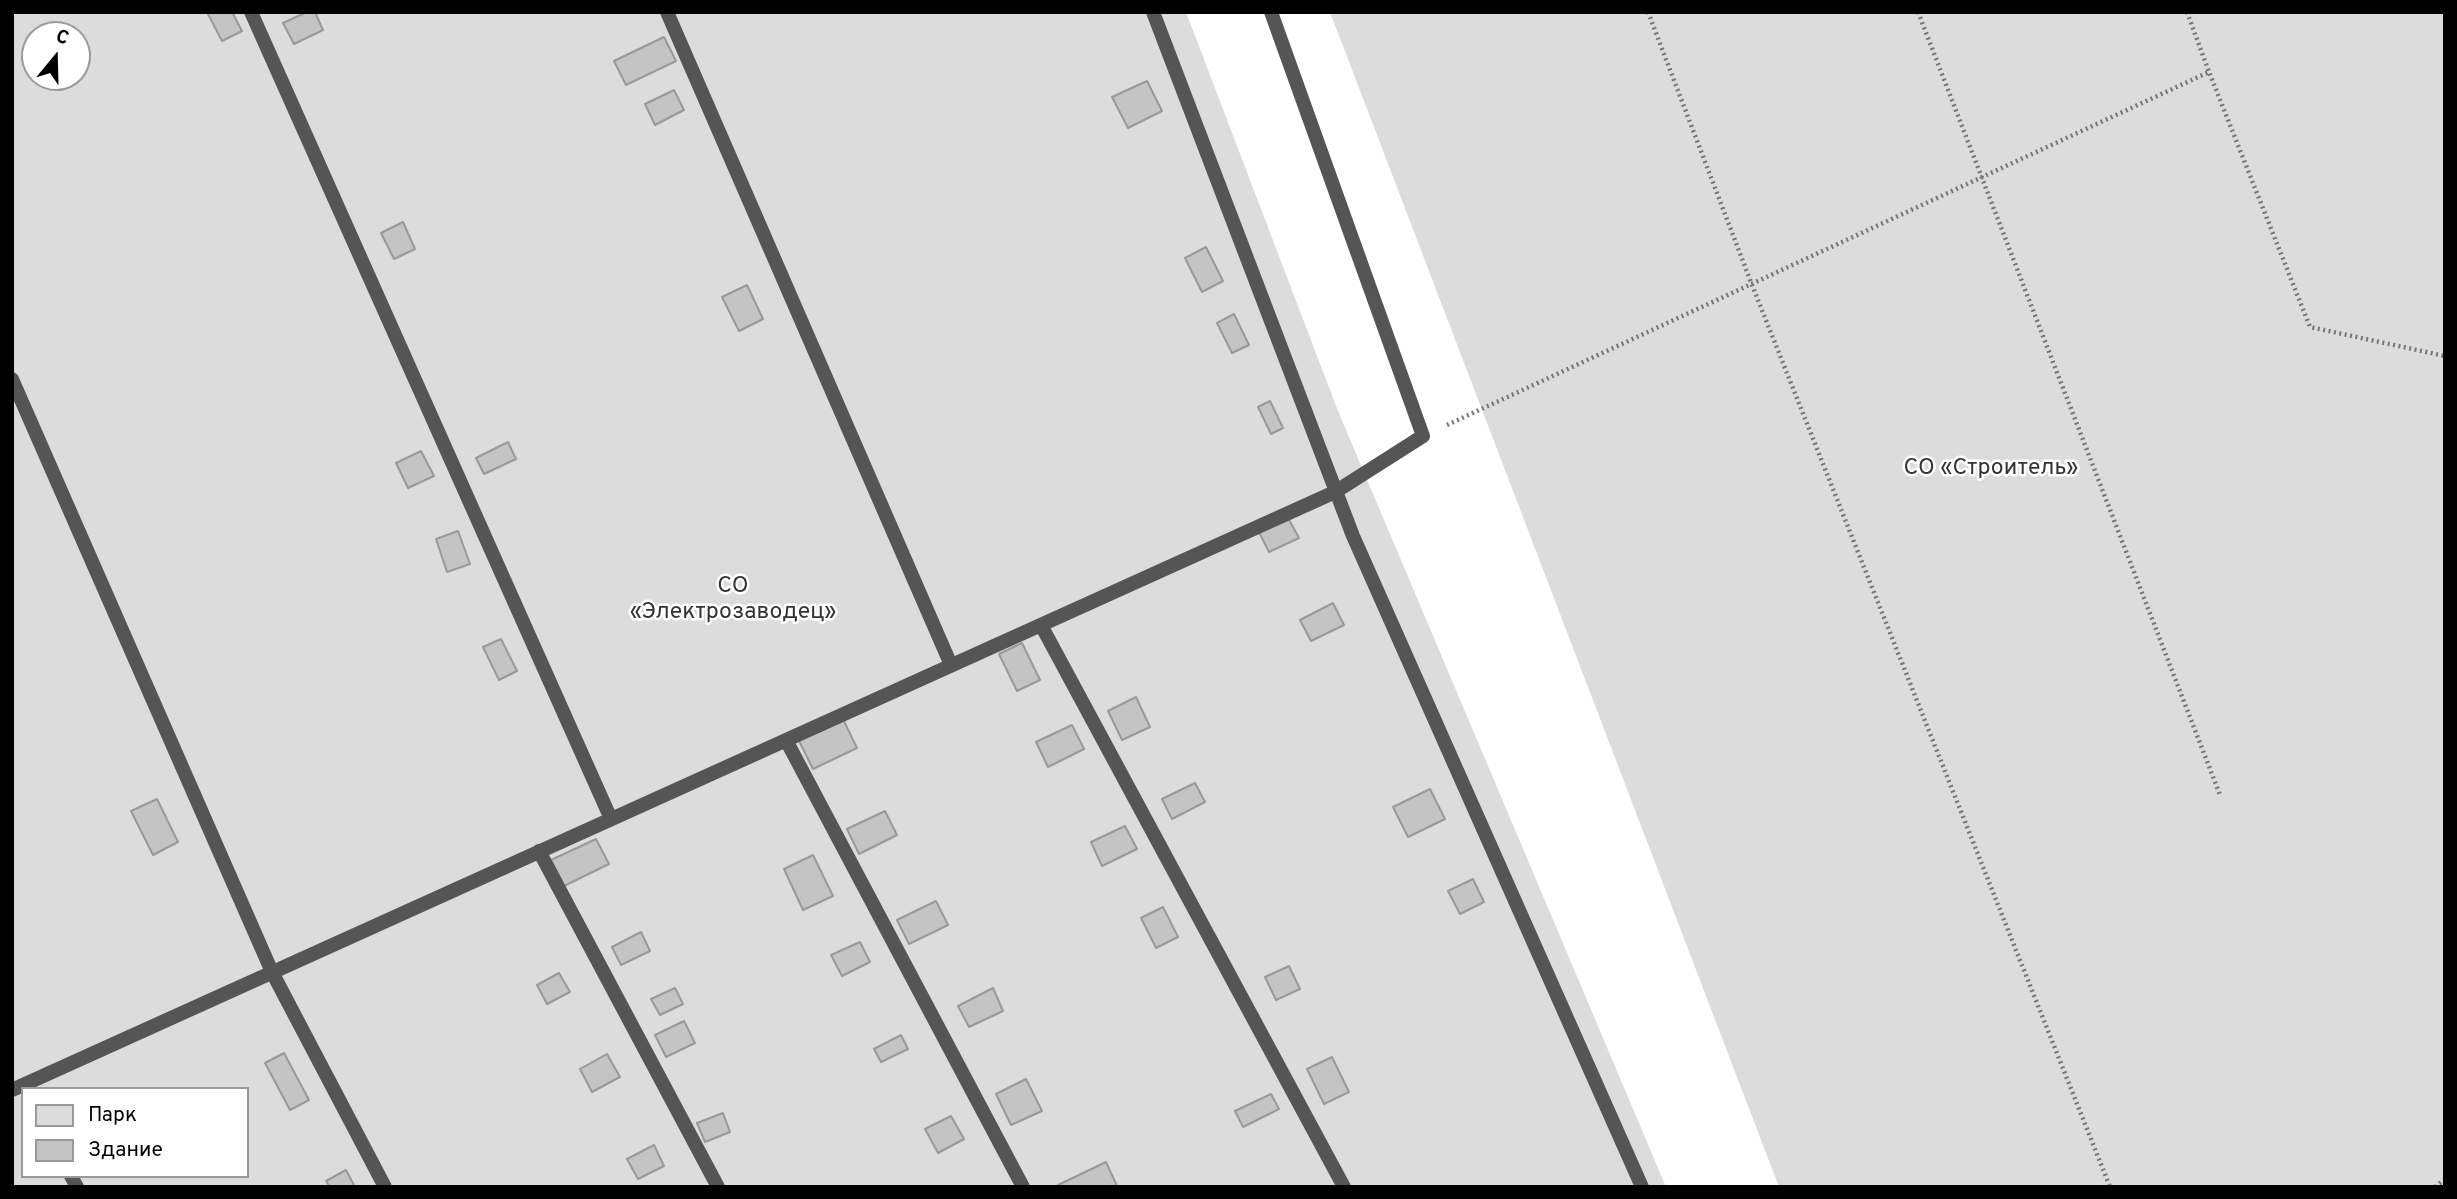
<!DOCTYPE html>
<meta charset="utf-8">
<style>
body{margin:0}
#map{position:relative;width:2457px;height:1199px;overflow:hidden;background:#fff;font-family:Overpass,sans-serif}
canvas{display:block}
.frame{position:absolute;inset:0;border:14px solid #000;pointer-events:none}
.legend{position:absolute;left:21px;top:1087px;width:228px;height:91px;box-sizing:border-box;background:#fff;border:2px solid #999;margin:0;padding:9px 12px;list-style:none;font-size:21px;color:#000}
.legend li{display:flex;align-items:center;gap:14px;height:35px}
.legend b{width:35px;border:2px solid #999}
.north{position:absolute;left:21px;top:21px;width:70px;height:70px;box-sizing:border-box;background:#fff;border:2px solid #999;border-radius:50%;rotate:19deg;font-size:19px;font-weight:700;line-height:28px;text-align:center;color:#000}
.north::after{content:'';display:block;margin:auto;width:24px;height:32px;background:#000;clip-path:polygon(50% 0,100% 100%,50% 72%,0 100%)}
</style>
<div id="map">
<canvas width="2457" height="1199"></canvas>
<div class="frame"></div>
<ul class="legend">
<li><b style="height:19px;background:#dcdcdc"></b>Парк</li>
<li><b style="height:19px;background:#c4c4c4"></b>Здание</li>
</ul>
<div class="north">С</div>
</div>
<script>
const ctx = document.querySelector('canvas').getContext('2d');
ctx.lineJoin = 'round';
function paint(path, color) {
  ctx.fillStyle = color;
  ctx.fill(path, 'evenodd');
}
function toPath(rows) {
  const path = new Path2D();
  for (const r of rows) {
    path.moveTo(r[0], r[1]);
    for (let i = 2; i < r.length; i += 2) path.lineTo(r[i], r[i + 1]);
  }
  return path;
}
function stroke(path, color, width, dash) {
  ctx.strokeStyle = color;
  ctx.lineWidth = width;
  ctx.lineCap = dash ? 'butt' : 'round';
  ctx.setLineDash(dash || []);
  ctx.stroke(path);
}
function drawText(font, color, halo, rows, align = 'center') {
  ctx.font = font + ' Overpass,sans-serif';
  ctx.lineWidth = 5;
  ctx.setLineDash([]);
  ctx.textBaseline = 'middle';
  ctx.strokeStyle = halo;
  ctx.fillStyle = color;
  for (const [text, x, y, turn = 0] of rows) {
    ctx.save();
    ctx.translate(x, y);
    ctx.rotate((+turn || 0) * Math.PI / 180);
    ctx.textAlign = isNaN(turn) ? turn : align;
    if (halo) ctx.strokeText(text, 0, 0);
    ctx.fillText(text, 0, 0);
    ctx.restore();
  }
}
paint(toPath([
 [12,12,1186,12,1338,411,1666,1187,12,1187],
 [35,35,77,35,77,77,35,77],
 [23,1089,247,1089,247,1176,23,1176],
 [1330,12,2445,12,2445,1187,1779,1187]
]), '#dcdcdc');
const building = toPath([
 [207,12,232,12,242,31,222,41,207,12],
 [307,12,315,12,323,30,294,44,283,23,307,12],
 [664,37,676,61,626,85,614,61,664,37],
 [1147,81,1162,111,1128,128,1112,97,1147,81],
 [674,90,684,110,655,125,645,104,674,90],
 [403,222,415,249,394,259,381,233,403,222],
 [1206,247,1223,281,1202,292,1185,258,1206,247],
 [747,285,763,319,739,331,722,297,747,285],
 [1234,314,1249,345,1232,353,1217,323,1234,314],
 [1270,401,1283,428,1271,434,1258,407,1270,401],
 [508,442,516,459,484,474,476,458,508,442],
 [421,451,434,476,408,488,396,463,421,451],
 [1287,516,1299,538,1269,552,1258,530,1287,516],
 [458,531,470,564,447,572,436,539,458,531],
 [1333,603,1344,625,1311,641,1300,620,1333,603],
 [501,639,517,671,499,680,483,647,501,639],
 [1022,643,1040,680,1017,691,999,654,1022,643],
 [1136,697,1150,727,1122,740,1108,711,1136,697],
 [841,715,857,748,813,769,797,737,841,715],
 [1072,725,1084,749,1048,767,1036,742,1072,725],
 [1195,783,1205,802,1172,819,1162,799,1195,783],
 [1430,789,1445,819,1408,837,1393,807,1430,789],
 [157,799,178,842,153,855,131,811,157,799],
 [885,811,897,835,859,854,847,829,885,811],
 [1125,826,1137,849,1102,866,1091,842,1125,826],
 [596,839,609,864,564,886,551,860,596,839],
 [813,855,833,896,803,910,784,869,813,855],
 [1473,879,1484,902,1460,914,1448,891,1473,879],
 [936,901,948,925,909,944,897,920,936,901],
 [1163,907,1178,937,1156,948,1141,918,1163,907],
 [641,932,650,951,621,965,612,947,641,932],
 [860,942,870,962,842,976,831,955,860,942],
 [1289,966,1300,989,1276,1000,1265,977,1289,966],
 [559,973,570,992,547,1004,537,985,559,973],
 [675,988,683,1004,660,1015,651,999,675,988],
 [993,988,1003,1011,969,1027,958,1006,993,988],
 [684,1021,695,1043,666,1057,655,1035,684,1021],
 [901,1035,908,1049,881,1062,874,1049,901,1035],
 [284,1053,309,1100,290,1110,265,1063,284,1053],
 [607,1054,620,1077,592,1092,580,1069,607,1054],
 [1332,1057,1349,1092,1324,1104,1307,1069,1332,1057],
 [1026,1079,1042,1111,1011,1125,996,1094,1026,1079],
 [1271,1094,1279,1109,1243,1127,1235,1111,1271,1094],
 [723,1113,730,1132,705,1142,697,1123,723,1113],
 [951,1116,964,1139,938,1153,925,1129,951,1116],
 [654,1145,664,1166,638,1179,627,1159,654,1145],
 [1106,1162,1117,1186,1059,1187,1058,1185,1106,1162],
 [346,1170,355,1187,330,1187,326,1181,346,1170]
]);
paint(building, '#c4c4c4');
stroke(building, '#999', 2);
stroke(toPath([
 [1648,12,1752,285,2110,1187],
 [1918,12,2220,795],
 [2187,12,2209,72],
 [1447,425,2209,72,2310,327,2445,356],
 [2435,1187,2445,1179]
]), '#777', 4.5, [2, 3.5]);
stroke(toPath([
 [251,12,611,819],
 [667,12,951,665],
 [1153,12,1353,536,1642,1187],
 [12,379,272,972,385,1187],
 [1041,625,1344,1187],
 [786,740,1023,1187],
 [539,851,718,1187],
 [12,1090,1335,492,1423,436,1271,12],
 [71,1176,77,1187]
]), '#555', 14);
drawText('23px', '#333', '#fff', [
 ["СО «Строитель»",1991,469],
 ["СО",733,587],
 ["«Электрозаводец»",733,613]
]);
</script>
